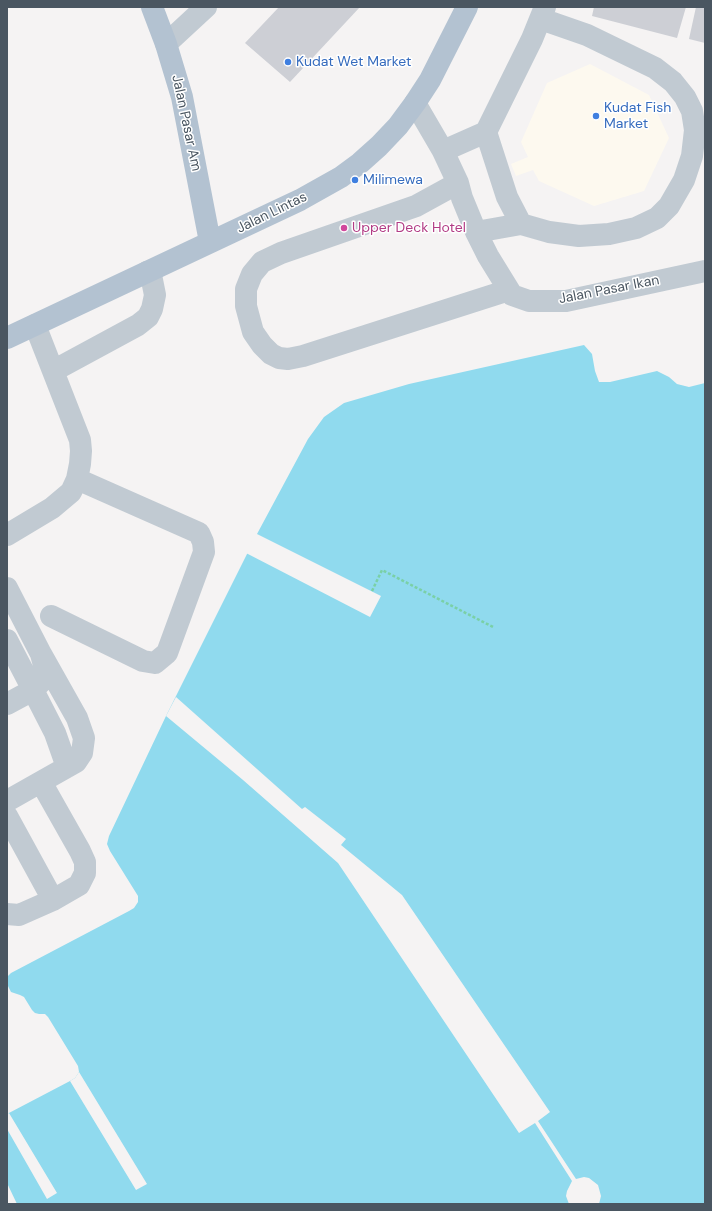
<!DOCTYPE html>
<style>
body{margin:0}
#map{position:relative;width:712px;height:1211px;overflow:hidden;background:#f5f3f3;font-family:"DM Sans",sans-serif}
canvas{display:block}
.frame{position:absolute;inset:0;border:8px solid #4a5661;pointer-events:none}
</style>
<div id="map">
<canvas width="712" height="1211"></canvas>
<div class="frame"></div>
</div>
<script>
const ctx = document.querySelector('canvas').getContext('2d');
ctx.lineJoin = 'round';
function paint(path, color) {
  ctx.fillStyle = color;
  ctx.fill(path, 'evenodd');
}
function toPath(rows) {
  const path = new Path2D();
  for (const r of rows) {
    path.moveTo(r[0], r[1]);
    for (let i = 2; i < r.length; i += 2) path.lineTo(r[i], r[i + 1]);
  }
  return path;
}
function stroke(path, color, width, dash) {
  ctx.strokeStyle = color;
  ctx.lineWidth = width;
  ctx.lineCap = dash ? 'butt' : 'round';
  ctx.setLineDash(dash || []);
  ctx.stroke(path);
}
function drawText(font, color, halo, rows, align = 'center') {
  ctx.font = font + ' "DM Sans",sans-serif';
  ctx.lineWidth = 3;
  ctx.setLineDash([]);
  ctx.textBaseline = 'middle';
  ctx.strokeStyle = halo;
  ctx.fillStyle = color;
  for (const [text, x, y, turn = 0] of rows) {
    ctx.save();
    ctx.translate(x, y);
    ctx.rotate((+turn || 0) * Math.PI / 180);
    ctx.textAlign = isNaN(turn) ? turn : align;
    if (halo) ctx.strokeText(text, 0, 0);
    ctx.fillText(text, 0, 0);
    ctx.restore();
  }
}
paint(toPath([
 [590,64,649,95,669,138,644,191,594,206,539,181,533,170,516,176,511,164,528,157,521,142,547,83]
]), '#fdf9ef');
paint(toPath([
 [584,345,592,354,595,371,599,382,610,382,657,371,669,377,677,384,689,387,705,383,705,1204,7,1204,7,1114,70,1081,75,1078,79,1072,78,1066,48,1017,45,1014,39,1014,35,1013,32,1010,24,997,20,995,11,992,7,984,7,977,11,973,129,911,134,908,138,902,138,896,110,851,107,844,109,836,166,716,257,534,308,439,324,417,344,403,409,384]
]), '#90daee');
paint(toPath([
 [255,533,381,596,370,617,246,553],
 [176,697,302,809,305,807,346,839,341,845,402,895,550,1112,538,1121,576,1179,584,1177,589,1178,598,1185,601,1196,599,1204,569,1204,566,1196,567,1191,572,1181,535,1123,519,1133,338,863,243,780,166,716],
 [79,1072,147,1184,136,1190,70,1081,75,1078],
 [9,1113,57,1193,47,1199,7,1129,7,1114],
 [7,1183,17,1204,7,1204]
]), '#f5f3f3');
paint(toPath([
 [279,7,360,7,290,82,245,43],
 [594,7,686,7,677,38,592,16],
 [696,7,705,7,705,43,689,39]
]), '#cdcfd5');
stroke(toPath([
 [372,591,382,570,493,627]
]), '#7ad0a6', 2.5, [3, 2]);
stroke(toPath([
 [166,44,206,7],
 [415,103,443,151,458,183,462,198,476,232,488,256,512,295,529,301,566,301,705,271],
 [486,132,532,39,545,7],
 [486,132,507,197,521,224],
 [443,151,486,132],
 [458,183,416,206,281,253,262,262,252,274,246,289,246,306,253,332,262,345,271,354,279,358,288,359,303,356,509,290],
 [476,232,521,224,549,232,579,236,609,234,636,228,657,218,669,206,684,180,692,156,695,130,692,111,685,97,673,82,655,68,587,35,541,19],
 [53,371,138,325,148,317,152,309,155,295,151,275,147,272],
 [7,535,52,508,71,492,77,479,80,464,81,451,80,440,35,325],
 [7,588,41,654,44,665,43,675,40,683,33,690,7,640],
 [51,616,143,661,155,663,167,653,204,552,203,542,199,533,77,479],
 [7,704,33,690,55,733,67,767],
 [7,801,76,762,82,753,84,738,77,718,41,654],
 [7,816,53,900],
 [7,914,19,915,53,900,79,885,85,873,85,862,80,851,41,782]
]), '#c1cad2', 22);
stroke(toPath([
 [152,7,166,44,182,97,210,242],
 [7,338,300,200,341,177,360,163,379,146,398,126,415,103,430,80,467,7]
]), '#b3c2d1', 22);
for (const [x, y, r, color] of [
 [288,62,4,"#3f7fe0"],
 [596,116,4,"#3f7fe0"],
 [355,180,4,"#3f7fe0"],
 [344,228,4,"#d1479c"]
]) {
  const dot = new Path2D();
  dot.arc(x, y, r, 0, 2 * Math.PI);
  ctx.fillStyle = color;
  ctx.fill(dot);
  stroke(dot, '#fff', 1.5);
}
drawText('14px', '#366cbe', '#fff', [
 ["Kudat Wet Market",296,62],
 ["Kudat Fish",604,108],
 ["Market",604,124],
 ["Milimewa",363,180]
], 'left');
drawText('14px', '#4a5661', '#fff', [
 ["Jalan Pasar Am",186,123,78],
 ["Jalan Lintas",272,213,-26],
 ["Jalan Pasar Ikan",609,290,-11]
]);
drawText('14px', '#b23c85', '#fff', [
 ["Upper Deck Hotel",352,228]
], 'left');
</script>
